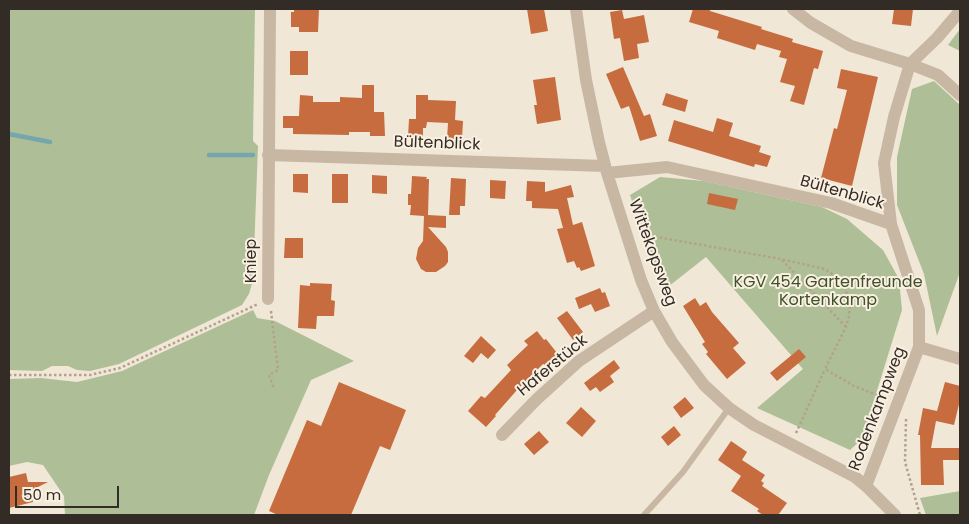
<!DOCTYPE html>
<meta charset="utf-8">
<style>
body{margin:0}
#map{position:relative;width:969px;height:524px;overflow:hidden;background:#f1e7d6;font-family:Poppins,sans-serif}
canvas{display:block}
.frame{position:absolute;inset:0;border:10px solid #332b25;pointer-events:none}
.scale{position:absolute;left:15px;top:486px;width:104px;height:22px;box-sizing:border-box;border:2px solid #332b25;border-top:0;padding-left:6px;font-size:15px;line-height:18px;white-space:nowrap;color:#332b25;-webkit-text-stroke:4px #f9f0e2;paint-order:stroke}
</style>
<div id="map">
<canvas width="969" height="524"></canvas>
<div class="frame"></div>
<div class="scale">50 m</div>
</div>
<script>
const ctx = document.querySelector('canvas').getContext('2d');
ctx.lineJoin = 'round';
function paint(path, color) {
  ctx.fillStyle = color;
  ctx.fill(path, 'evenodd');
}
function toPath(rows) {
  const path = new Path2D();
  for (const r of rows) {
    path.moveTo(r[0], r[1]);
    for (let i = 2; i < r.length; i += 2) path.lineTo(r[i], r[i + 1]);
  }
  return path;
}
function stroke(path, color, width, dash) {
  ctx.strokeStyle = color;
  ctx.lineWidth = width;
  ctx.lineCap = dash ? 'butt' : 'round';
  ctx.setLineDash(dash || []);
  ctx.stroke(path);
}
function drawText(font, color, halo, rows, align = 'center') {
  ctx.font = font + ' Poppins,sans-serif';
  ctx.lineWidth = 4;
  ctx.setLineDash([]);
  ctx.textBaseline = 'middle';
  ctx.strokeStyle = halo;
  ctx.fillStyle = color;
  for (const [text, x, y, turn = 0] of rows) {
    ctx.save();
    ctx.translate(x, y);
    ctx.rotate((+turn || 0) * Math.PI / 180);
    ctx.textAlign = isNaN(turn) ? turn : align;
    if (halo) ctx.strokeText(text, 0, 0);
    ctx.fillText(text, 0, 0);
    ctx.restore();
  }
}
paint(toPath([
 [9,9,255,9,253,141,258,146,253,280,249,294,242,305,119,364,90,371,77,370,68,366,52,366,42,371,9,370],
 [960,29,960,51,948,45],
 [934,81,960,105,960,272,937,336,924,274,897,205,897,157,912,89],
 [660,177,704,181,822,207,847,219,883,250,899,279,902,310,862,439,850,450,757,408,803,369,706,257,664,290,641,229,630,195],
 [253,310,257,318,275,321,354,361,311,380,269,475,254,515,65,515,64,496,43,465,27,462,9,466,9,379,41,378,77,382,122,371],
 [960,491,960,515,926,515,920,498]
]), '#aebf97');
stroke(toPath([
 [9,134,50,142],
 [209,155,253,155]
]), '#75a6ae', 4.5);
paint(toPath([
 [294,9,319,9,318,32,299,32,299,27,291,27,291,12,294,12],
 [527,9,544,9,548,31,531,34],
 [693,9,710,9,710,11,762,27,761,29,793,39,792,42,823,51,818,69,814,68,804,105,790,101,795,86,780,82,787,59,779,57,781,51,757,44,755,50,717,38,719,31,689,22],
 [894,9,913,9,911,26,892,24],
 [622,10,624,19,644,15,649,42,637,44,639,58,624,61,620,38,614,39,610,12],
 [290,51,308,51,308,75,290,75],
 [623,67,644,116,650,114,657,136,640,141,629,106,621,109,606,74],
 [841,69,878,77,852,186,821,178,834,128,837,129,847,90,837,88],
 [555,77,561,120,537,124,534,105,537,105,533,80],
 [362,85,374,85,374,112,384,112,385,136,370,136,370,132,349,132,349,135,293,134,293,128,283,128,283,116,299,116,300,95,313,96,313,102,340,102,340,97,362,98],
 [666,93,688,100,685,112,662,105],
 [416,95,428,95,428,100,456,101,455,120,463,121,462,139,447,139,448,123,427,122,426,128,423,128,423,137,408,137,409,119,416,119],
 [717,118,733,123,729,136,761,146,759,152,771,156,767,167,755,164,754,167,668,141,674,120,713,132],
 [293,174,308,174,308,193,293,192],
 [332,174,348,174,348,203,332,203],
 [372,175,387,176,387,194,372,193],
 [412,176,427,177,426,179,429,179,428,215,446,216,446,228,428,227,446,247,448,252,448,262,445,266,436,272,426,272,421,269,416,259,418,248,423,241,424,216,410,215,411,205,408,205,408,194,411,194],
 [451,178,466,179,465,206,460,206,460,215,449,215],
 [490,180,506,181,505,199,490,198],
 [527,181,545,182,545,192,571,185,574,197,567,198,573,225,582,222,595,266,581,271,579,267,577,268,574,261,567,263,557,229,563,228,558,209,532,208,532,201,526,201],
 [709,193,738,199,735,210,707,204],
 [285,238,303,238,303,258,284,258],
 [310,283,332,284,331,300,335,301,334,316,317,316,316,329,298,328,300,285,310,286],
 [600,288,602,293,605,292,610,306,595,312,591,304,579,309,575,298],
 [695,298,700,306,706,302,712,312,739,343,733,348,746,363,727,379,706,354,708,352,702,344,705,342,683,306],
 [567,311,583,332,573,340,557,318],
 [537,331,544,340,546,339,557,353,557,355,545,365,543,364,517,390,495,415,496,416,486,427,468,411,481,396,485,398,511,370,507,365,528,345,524,341],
 [481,336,496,350,488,359,481,353,473,363,464,356],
 [799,349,806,357,777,381,770,373],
 [614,360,620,368,610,376,614,382,600,392,596,387,590,391,584,383],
 [339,382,406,410,390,450,380,446,351,515,278,515,269,511,307,420,321,426],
 [945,382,960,386,960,400,954,425,936,421,931,448,960,448,960,460,943,460,944,485,921,485,920,435,918,435,923,408,937,411],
 [685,397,694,408,681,418,673,407],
 [581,407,596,421,582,437,566,423],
 [674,426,681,435,668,446,661,437],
 [539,431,549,442,534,455,524,444],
 [731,441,747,452,742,460,765,475,761,481,764,483,762,486,787,503,778,515,763,515,757,511,759,509,731,491,741,476,718,460],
 [26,473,28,482,48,482,30,491,33,502,9,508,9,477]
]), '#c76c3e');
stroke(toPath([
 [640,234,781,259,825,269,838,278,846,291,850,303,849,316,846,327,825,369,854,386,887,399],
 [782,260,846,327],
 [271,311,278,370,269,375,273,386,276,384],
 [9,375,90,375,120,368,258,304],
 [906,419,905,462,920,515],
 [796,433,825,369]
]), '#b4a18d', 2.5, [2.5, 2.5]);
stroke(toPath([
 [644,515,683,472,729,408]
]), '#c8b7a3', 6);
stroke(toPath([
 [576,9,586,80,599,142,607,173,641,280,654,311,672,342,704,385,729,408,754,425,855,477,866,486,895,515],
 [793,9,811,23,851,46,910,64,938,75,960,95],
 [268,155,605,166],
 [607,173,667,167,831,203,891,224],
 [268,299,270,9],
 [919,347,960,359],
 [502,435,537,399,579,361,654,311],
 [866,486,919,347,919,310,891,224,884,163,894,117,910,64,937,38,960,11]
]), '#c8b7a3', 12);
drawText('16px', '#332b25', '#f9f0e2', [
 ["Bültenblick",437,144,2],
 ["Bültenblick",842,193,16],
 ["Wittekopsweg",652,253,70],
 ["Kniep",252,261,-90],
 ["Haferstück",553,366,-40],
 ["Rodenkampweg",878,409,-69]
]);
drawText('16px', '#3f5129', '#f9f0e2', [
 ["KGV 454 Gartenfreunde",828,283],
 ["Kortenkamp",828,301]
]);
</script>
